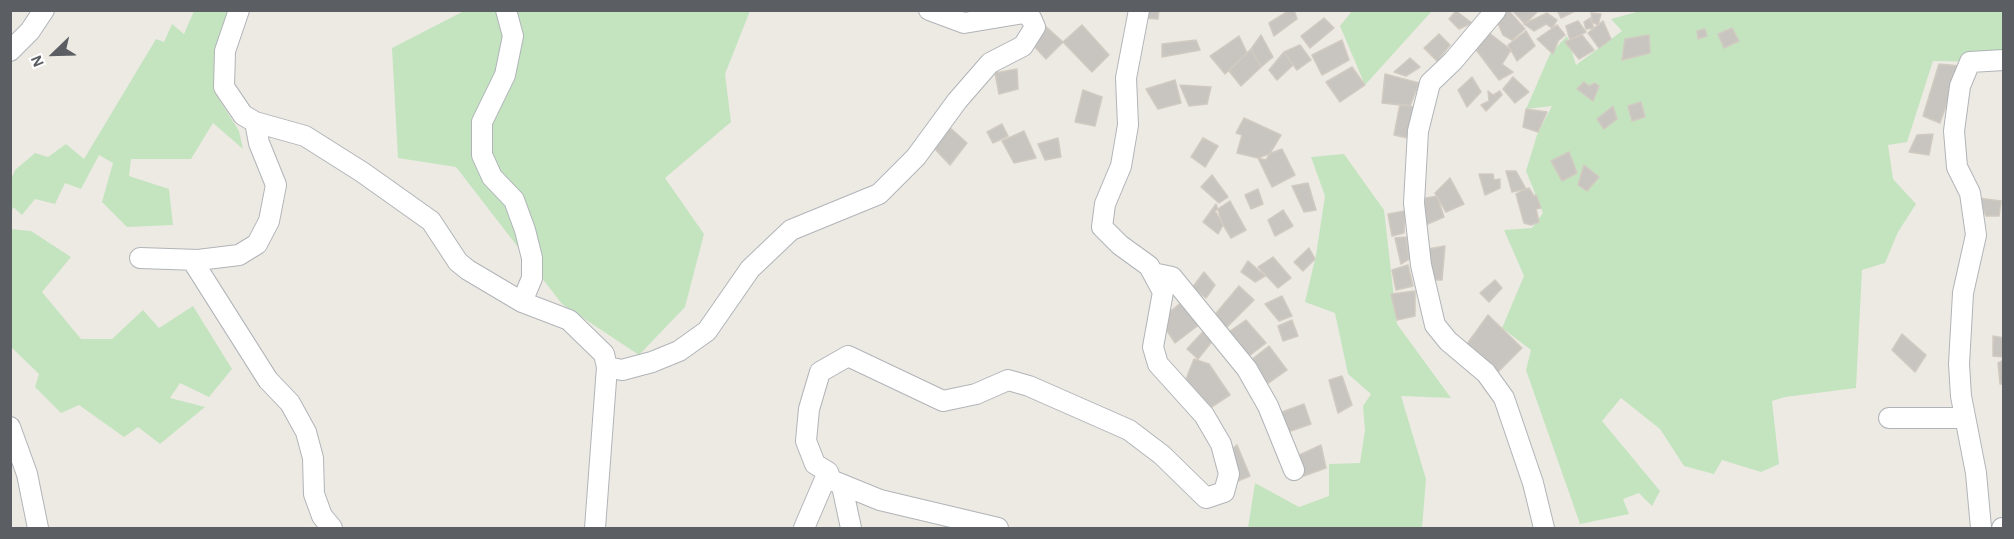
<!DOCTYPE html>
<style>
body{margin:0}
#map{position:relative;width:2014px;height:539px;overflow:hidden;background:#edeae3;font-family:"Alegreya Sans",sans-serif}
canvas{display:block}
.frame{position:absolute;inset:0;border:12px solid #5b5f63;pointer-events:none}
.north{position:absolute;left:24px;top:24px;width:60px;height:60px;-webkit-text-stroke:4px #fff;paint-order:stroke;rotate:247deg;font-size:16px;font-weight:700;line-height:24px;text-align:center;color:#5b5f63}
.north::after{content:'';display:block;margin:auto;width:21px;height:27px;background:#5b5f63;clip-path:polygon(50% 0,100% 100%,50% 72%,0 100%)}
</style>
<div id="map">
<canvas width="2014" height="539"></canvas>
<div class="frame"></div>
<div class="north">N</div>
</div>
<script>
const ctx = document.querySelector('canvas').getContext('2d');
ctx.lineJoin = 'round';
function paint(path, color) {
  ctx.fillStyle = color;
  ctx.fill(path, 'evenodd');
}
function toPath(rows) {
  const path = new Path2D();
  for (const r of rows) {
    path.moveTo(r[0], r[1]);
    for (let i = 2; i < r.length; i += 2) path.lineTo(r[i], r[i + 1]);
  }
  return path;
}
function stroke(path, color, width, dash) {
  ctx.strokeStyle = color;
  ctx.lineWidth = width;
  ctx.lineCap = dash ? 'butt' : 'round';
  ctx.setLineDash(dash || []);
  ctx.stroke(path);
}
paint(toPath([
 [194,11,233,11,214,52,215,93,239,131,243,149,213,123,191,159,131,159,129,176,169,189,173,225,127,227,102,202,113,163,99,155,81,189,65,183,55,204,35,199,22,215,13,207,11,216,11,180,15,170,35,153,48,157,66,144,84,159,156,39,164,42,172,24,184,34],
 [464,11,750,11,725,74,731,122,665,178,704,234,685,307,639,355,562,304,456,167,398,158,392,48],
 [1352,11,1352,10,1432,11,1365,85,1340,26],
 [1640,11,2003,11,2003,68,1990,62,1933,61,1907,142,1888,145,1893,179,1916,204,1898,232,1885,263,1862,270,1856,388,1785,397,1772,401,1779,464,1761,472,1722,460,1714,474,1684,466,1660,429,1621,398,1602,421,1660,491,1652,506,1639,493,1623,499,1629,514,1580,524,1526,370,1531,350,1502,328,1524,276,1504,230,1532,228,1543,213,1526,171,1537,135,1552,106,1526,109,1550,54,1567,36,1576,65,1622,31,1611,19],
 [1344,154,1384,210,1397,324,1451,398,1401,396,1426,479,1422,528,1248,528,1255,483,1299,507,1329,496,1329,464,1360,463,1365,430,1363,406,1371,394,1348,374,1335,313,1305,302,1316,255,1325,196,1311,157],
 [10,229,31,231,71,257,42,292,81,339,112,339,143,310,159,328,193,306,232,369,209,397,180,383,170,398,205,407,160,444,138,427,124,437,79,405,61,413,35,387,39,374,11,347]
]), '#c4e4c0');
const building = toPath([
 [1148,10,1159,10,1158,19,1145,18,1148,10],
 [1290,10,1294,10,1297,19,1274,36,1269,23,1290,10],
 [1512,10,1539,10,1525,24,1512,10],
 [1557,10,1577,10,1561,18,1557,10],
 [1456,11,1472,23,1459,29,1449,19,1456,11],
 [1509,11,1525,29,1512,40,1503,35,1497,21,1509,11],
 [1547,13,1557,20,1552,28,1546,24,1534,31,1524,24,1547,13],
 [1591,13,1601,14,1598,25,1592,22,1591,13],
 [1324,18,1334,28,1310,48,1301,36,1324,18],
 [1590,18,1594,28,1586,29,1584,22,1590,18],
 [1578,21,1586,32,1570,40,1566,26,1578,21],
 [1603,21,1611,39,1599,48,1588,33,1603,21],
 [1043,24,1063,42,1046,59,1032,44,1043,24],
 [1082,25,1109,55,1092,72,1063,42,1082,25],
 [1557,25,1565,35,1558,41,1553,54,1537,39,1557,25],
 [1732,28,1739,41,1724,48,1718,34,1732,28],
 [1705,29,1707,36,1698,39,1697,31,1705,29],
 [1526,31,1535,46,1517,61,1508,45,1526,31],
 [1488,32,1511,50,1502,64,1513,72,1499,80,1474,47,1488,32],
 [1439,34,1450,45,1437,61,1424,48,1439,34],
 [1261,35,1273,57,1261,67,1251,49,1261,35],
 [1582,35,1594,50,1579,59,1565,42,1582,35],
 [1649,35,1650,53,1622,60,1625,39,1649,35],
 [1239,36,1247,53,1225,74,1210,56,1239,36],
 [1196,40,1200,50,1162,57,1162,44,1196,40],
 [1342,40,1349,60,1322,75,1312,55,1342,40],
 [1300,45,1311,60,1297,70,1284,52,1300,45],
 [1251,49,1261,67,1241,86,1229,71,1251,49],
 [1284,52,1293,65,1277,80,1269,70,1284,52],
 [1410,58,1420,67,1406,76,1394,72,1410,58],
 [1939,64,1960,66,1940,123,1923,116,1939,64],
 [1352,67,1365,85,1340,102,1326,82,1352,67],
 [1017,69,1018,89,999,94,995,73,1017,69],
 [1385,74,1419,83,1410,106,1382,103,1385,74],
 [1472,77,1481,92,1467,107,1458,90,1472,77],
 [1513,77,1529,92,1515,103,1503,89,1513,77],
 [1175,80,1181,103,1158,109,1146,89,1175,80],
 [1584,82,1589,86,1595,83,1599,86,1593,101,1577,89,1584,82],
 [1180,85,1211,87,1207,104,1189,106,1180,85],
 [1083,90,1102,97,1095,126,1075,122,1083,90],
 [1488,91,1493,95,1500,91,1502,95,1486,111,1481,105,1489,101,1488,91],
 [1641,102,1645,117,1632,121,1628,106,1641,102],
 [1400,104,1414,107,1408,138,1394,135,1400,104],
 [1613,106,1617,119,1604,129,1597,119,1613,106],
 [1526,109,1547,112,1538,132,1523,127,1526,109],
 [1244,118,1281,135,1266,160,1237,153,1242,135,1236,133,1244,118],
 [1002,124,1008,136,993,143,987,132,1002,124],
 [947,125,967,143,950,165,933,147,947,125],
 [1024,131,1036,158,1014,163,1002,141,1024,131],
 [1933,134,1929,155,1909,152,1917,135,1933,134],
 [1058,138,1061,157,1045,160,1038,144,1058,138],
 [1203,138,1218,146,1205,167,1191,157,1203,138],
 [1282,149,1295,175,1272,187,1258,158,1282,149],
 [1569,152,1577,173,1562,181,1551,161,1569,152],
 [1584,165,1599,177,1587,191,1578,185,1584,165],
 [1506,171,1516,171,1526,189,1512,192,1506,171],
 [1479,174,1493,174,1494,180,1500,179,1500,188,1485,195,1479,174],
 [1212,175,1228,197,1219,203,1201,187,1212,175],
 [1450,178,1464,204,1446,212,1435,193,1450,178],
 [1308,183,1316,210,1304,212,1292,186,1308,183],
 [1529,188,1534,196,1536,195,1541,208,1536,209,1539,222,1531,225,1524,223,1516,194,1529,188],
 [1258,189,1263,204,1251,209,1245,195,1258,189],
 [1437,196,1444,217,1423,226,1421,199,1437,196],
 [1978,198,2001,201,1999,216,1986,216,1978,198],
 [1230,201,1246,230,1231,238,1215,211,1230,201],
 [1216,204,1223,225,1218,234,1203,222,1216,204],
 [1283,210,1293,226,1275,236,1268,220,1283,210],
 [1405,211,1404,233,1392,236,1388,214,1405,211],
 [1406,237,1409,259,1401,264,1395,238,1406,237],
 [1445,246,1442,280,1431,280,1428,249,1445,246],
 [1309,248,1315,259,1303,271,1294,262,1309,248],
 [1273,257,1291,278,1278,288,1258,267,1273,257],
 [1248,261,1265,276,1255,282,1241,272,1248,261],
 [1408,265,1413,286,1396,290,1392,270,1408,265],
 [1204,272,1215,285,1206,298,1192,288,1204,272],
 [1495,280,1502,288,1489,302,1480,293,1495,280],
 [1239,286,1254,300,1224,330,1212,318,1239,286],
 [1415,291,1415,316,1397,320,1391,294,1415,291],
 [1282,296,1292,316,1279,321,1265,304,1282,296],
 [1183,301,1200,324,1175,343,1160,320,1183,301],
 [1488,315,1522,348,1497,373,1467,344,1488,315],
 [1246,320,1266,343,1249,356,1226,334,1246,320],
 [1292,320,1298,336,1283,341,1278,326,1292,320],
 [1209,325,1214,339,1198,359,1187,349,1209,325],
 [1902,334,1926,355,1915,372,1892,350,1902,334],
 [1993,336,2004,338,2004,357,1993,356,1993,336],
 [1269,346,1287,370,1263,387,1246,364,1269,346],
 [1194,359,1209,364,1230,395,1210,408,1184,384,1194,359],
 [2004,360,2004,384,2000,384,1998,363,2004,360],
 [1342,376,1352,405,1338,413,1329,380,1342,376],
 [1304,404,1311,424,1282,434,1274,415,1304,404],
 [1237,445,1250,476,1233,483,1224,455,1237,445],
 [1321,445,1326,468,1301,477,1293,458,1321,445]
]);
paint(building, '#c8c5c0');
stroke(building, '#d1cac1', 1.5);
const minor = toPath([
 [239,10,225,51,224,87,243,115,255,122,305,136,362,172,431,221,458,262,468,270,522,302,569,320,604,354,607,367,595,528],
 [506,10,513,36,505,75,482,122,482,155,492,177,514,200,525,230,532,258,532,278,522,302],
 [1496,10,1453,61,1430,83,1418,131,1414,203,1421,265,1435,325,1448,341,1486,373,1504,398,1533,483,1544,528],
 [10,51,30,31,44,10],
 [140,258,198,260,239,255,257,244,269,221,276,185,259,143,255,122],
 [192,260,268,380,290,403,306,432,313,458,314,494,322,516,332,528],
 [1153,273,1172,277,1247,369,1268,406,1294,470],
 [607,367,622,370,652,362,679,351,707,331,750,269,791,230,879,194,916,157,957,101,990,63,1023,46,1035,27,1031,18,1024,13,964,23,929,10],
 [1889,418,1964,418],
 [10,427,27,474,38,528],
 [842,486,851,528],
 [804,528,828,472],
 [998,528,880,500,831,480,828,472,815,464,806,441,809,409,820,372,848,356,943,401,976,394,1008,380,1029,386,1129,430,1162,455,1206,498,1224,492,1229,474,1221,444,1204,415,1158,364,1153,347,1163,292,1149,266,1120,245,1102,227,1105,204,1121,166,1128,125,1126,78,1139,10],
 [1981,528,1976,473,1961,396,1959,364,1963,293,1976,235,1970,193,1957,167,1954,131,1960,86,1970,62,2004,60],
 [2002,528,2004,528]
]);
stroke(minor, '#b0b4b8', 22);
stroke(minor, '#fff', 20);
</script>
